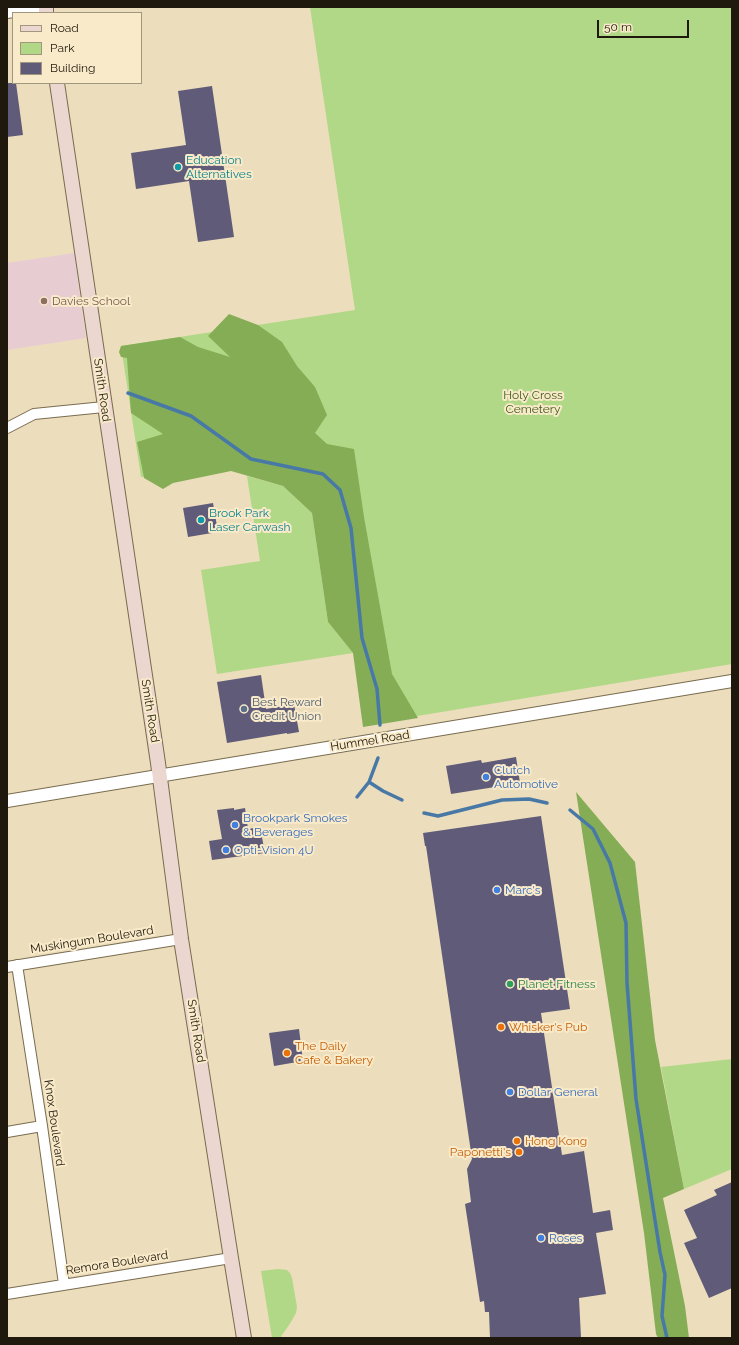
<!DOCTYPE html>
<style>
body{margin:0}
#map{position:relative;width:739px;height:1345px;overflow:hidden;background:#ecddbc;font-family:Raleway,sans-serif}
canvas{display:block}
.frame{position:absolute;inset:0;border:8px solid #1e180d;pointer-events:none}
.legend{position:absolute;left:12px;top:12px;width:130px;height:72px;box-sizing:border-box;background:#f9eac9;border:1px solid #a1967e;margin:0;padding:5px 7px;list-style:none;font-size:12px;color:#1e180d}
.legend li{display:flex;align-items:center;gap:8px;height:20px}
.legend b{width:20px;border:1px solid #a1967e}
.scale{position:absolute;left:597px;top:20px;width:92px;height:18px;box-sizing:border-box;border:2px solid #1e180d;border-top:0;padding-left:5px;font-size:12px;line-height:14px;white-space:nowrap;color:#1e180d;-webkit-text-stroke:3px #f9eac9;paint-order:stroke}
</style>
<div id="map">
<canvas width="739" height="1345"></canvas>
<div class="frame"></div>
<ul class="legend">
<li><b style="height:5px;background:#ecd7d0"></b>Road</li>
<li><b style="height:11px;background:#b1d887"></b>Park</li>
<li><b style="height:11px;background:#5f5b78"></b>Building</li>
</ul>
<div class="scale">50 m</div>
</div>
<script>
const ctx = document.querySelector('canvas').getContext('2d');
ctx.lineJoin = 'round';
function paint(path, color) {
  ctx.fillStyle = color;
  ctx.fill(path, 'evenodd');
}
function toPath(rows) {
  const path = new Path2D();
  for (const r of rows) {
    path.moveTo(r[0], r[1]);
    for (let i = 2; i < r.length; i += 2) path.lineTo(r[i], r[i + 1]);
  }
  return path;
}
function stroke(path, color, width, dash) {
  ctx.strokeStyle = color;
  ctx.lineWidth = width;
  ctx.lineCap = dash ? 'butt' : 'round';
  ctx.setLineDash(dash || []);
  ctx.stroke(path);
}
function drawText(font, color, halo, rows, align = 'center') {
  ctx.font = font + ' Raleway,sans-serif';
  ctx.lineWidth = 4;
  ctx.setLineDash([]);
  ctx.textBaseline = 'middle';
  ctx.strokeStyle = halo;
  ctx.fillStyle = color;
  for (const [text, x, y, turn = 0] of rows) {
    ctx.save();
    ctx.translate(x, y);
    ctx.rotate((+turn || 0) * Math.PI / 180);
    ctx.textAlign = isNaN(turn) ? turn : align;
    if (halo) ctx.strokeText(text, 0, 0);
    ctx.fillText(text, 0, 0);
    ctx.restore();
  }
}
paint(toPath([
 [74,253,86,338,7,350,7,263]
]), '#e7cdd2');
paint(toPath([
 [310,7,732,7,732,664,381,722,340,451,141,477,121,346,355,310],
 [247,476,283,486,312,513,328,622,353,653,217,674,201,570,260,561],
 [732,1059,732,1169,684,1189,661,1067],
 [278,1269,287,1270,290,1273,292,1278,297,1307,296,1313,291,1322,280,1338,272,1338,261,1271]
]), '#b1d887');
paint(toPath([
 [229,314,258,325,282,342,297,366,315,387,327,415,315,433,327,444,354,449,364,517,392,674,418,718,363,727,353,653,328,622,312,513,283,486,231,471,173,483,163,489,144,478,137,442,163,434,131,413,127,358,121,357,119,352,121,346,180,337,198,347,230,357,208,336],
 [576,792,635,862,655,1040,684,1189,663,1198,685,1306,689,1338,658,1338,656,1334,644,1233]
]), '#85ad56');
stroke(toPath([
 [128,393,191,416,251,459,323,474,340,490,351,528,362,638,377,689,380,725],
 [378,758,369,782,383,791,402,800],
 [357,797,369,782],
 [570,810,593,829,610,863,626,923,627,983,636,1099,660,1252,665,1275,662,1316,667,1338],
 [424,813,438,816,502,800,529,799,547,803]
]), '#4879a6', 3.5);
paint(toPath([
 [7,83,16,83,23,135,7,137],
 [212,86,234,237,198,242,189,181,136,189,131,153,186,145,178,91],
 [213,503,218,532,188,537,183,508],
 [261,675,266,709,294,704,299,732,287,734,287,733,227,743,217,682],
 [516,757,520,783,451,794,446,766,481,760,482,763],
 [234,808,234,810,245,808,248,829,260,827,265,853,212,860,209,841,222,839,217,810],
 [541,816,570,1009,541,1013,562,1155,584,1151,593,1213,610,1210,613,1230,596,1233,606,1294,579,1298,581,1338,490,1338,489,1312,485,1312,484,1301,480,1302,465,1204,471,1202,467,1169,472,1159,426,846,425,846,423,833],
 [299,1029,303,1061,274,1066,269,1033],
 [732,1182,732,1288,709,1298,684,1243,697,1238,684,1210,717,1195,714,1190]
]), '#5f5b78');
const minor = toPath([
 [7,13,45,7],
 [7,428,34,414,104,407],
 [17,965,42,1126,64,1284],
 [7,967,181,939],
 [7,1132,42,1126],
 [7,1294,231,1258]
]);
const tertiary = toPath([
 [7,801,732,681]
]);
const secondary = toPath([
 [46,7,46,13],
 [57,83,158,763,181,939,231,1258,244,1338]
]);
stroke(minor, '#796c4f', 12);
stroke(tertiary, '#796c4f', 14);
stroke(secondary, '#796c4f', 16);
stroke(minor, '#fff', 10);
stroke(tertiary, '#fff', 12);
stroke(secondary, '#ecd7d0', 14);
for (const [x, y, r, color] of [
 [178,167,4,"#0f9aa8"],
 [44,301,4,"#8d6e63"],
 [201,520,4,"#0f9aa8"],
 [244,709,4,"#5c6f8a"],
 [486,777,4,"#3f7fe0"],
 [235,825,4,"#3f7fe0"],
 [226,850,4,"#3f7fe0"],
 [497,890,4,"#3f7fe0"],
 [510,984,4,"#2e9e5b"],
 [501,1027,4,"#e8710a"],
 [287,1053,4,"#e8710a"],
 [510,1092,4,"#3f7fe0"],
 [517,1141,4,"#e8710a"],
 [519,1152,4,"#e8710a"],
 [541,1238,4,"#3f7fe0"]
]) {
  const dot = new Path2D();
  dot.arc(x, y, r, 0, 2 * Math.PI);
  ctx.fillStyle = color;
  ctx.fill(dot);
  stroke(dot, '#f9eac9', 1.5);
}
drawText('12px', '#0d838f', '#f9eac9', [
 ["Education",186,160],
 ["Alternatives",186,174],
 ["Brook Park",209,513],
 ["Laser Carwash",209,527]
], 'left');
drawText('12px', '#785e54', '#f9eac9', [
 ["Davies School",52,301]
], 'left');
drawText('12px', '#1e180d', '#f9eac9', [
 ["Smith Road",102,390,82],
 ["Smith Road",150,711,81],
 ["Hummel Road",370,741,-9],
 ["Muskingum Boulevard",92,940,-9],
 ["Smith Road",196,1031,81],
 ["Knox Boulevard",54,1123,82],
 ["Remora Boulevard",117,1263,-9]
]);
drawText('12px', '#3e581b', '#f9eac9', [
 ["Holy Cross",533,395],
 ["Cemetery",533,409]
]);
drawText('12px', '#4e5e75', '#f9eac9', [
 ["Best Reward",252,702],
 ["Credit Union",252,716]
], 'left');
drawText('12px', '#366cbe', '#f9eac9', [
 ["Clutch",494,770],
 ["Automotive",494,784],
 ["Brookpark Smokes",243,818],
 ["& Beverages",243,832],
 ["Opti-Vision 4U",234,850],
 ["Marc's",505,890],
 ["Dollar General",518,1092],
 ["Roses",549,1238]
], 'left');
drawText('12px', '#27864d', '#f9eac9', [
 ["Planet Fitness",518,984]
], 'left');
drawText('12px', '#c56008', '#f9eac9', [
 ["Whisker's Pub",509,1027],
 ["The Daily",295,1046],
 ["Cafe & Bakery",295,1060],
 ["Hong Kong",525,1141],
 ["Paponetti's",511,1152,"right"]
], 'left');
</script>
